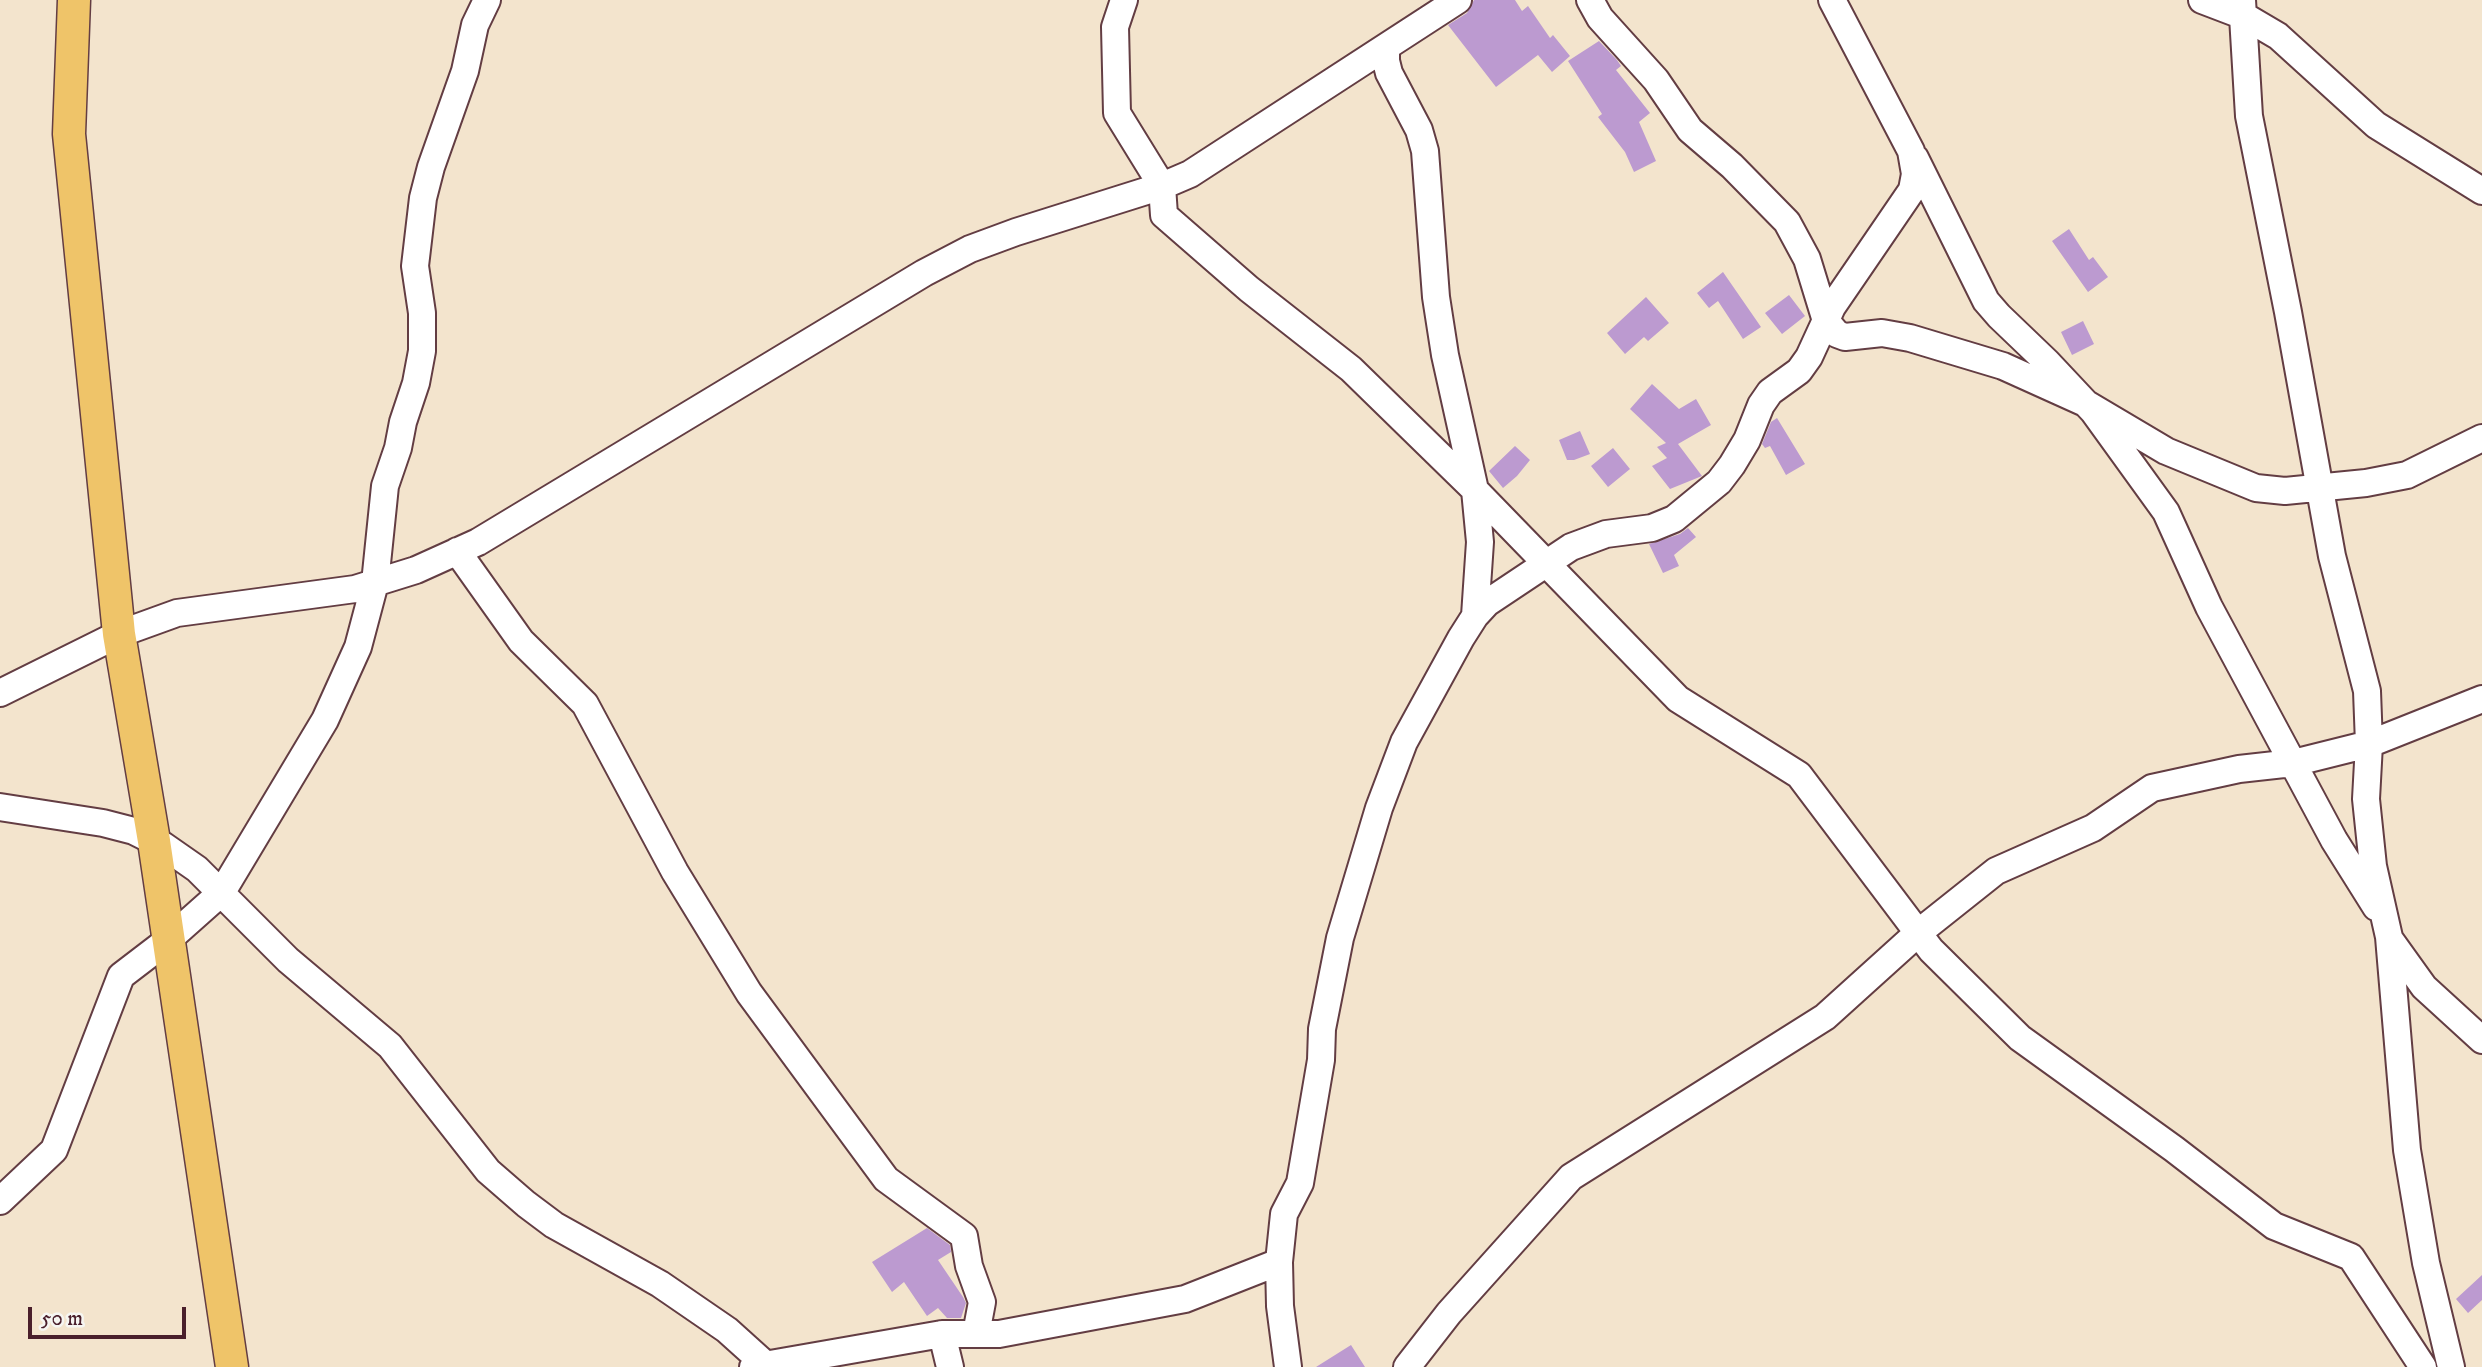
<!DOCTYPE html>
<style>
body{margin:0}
#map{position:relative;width:2482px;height:1367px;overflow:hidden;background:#f3e4cd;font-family:"IM FELL DW Pica",serif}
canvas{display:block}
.scale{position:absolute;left:28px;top:1307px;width:158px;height:32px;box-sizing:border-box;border:4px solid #4a1f2b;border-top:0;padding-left:9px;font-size:21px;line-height:24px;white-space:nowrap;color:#4a1f2b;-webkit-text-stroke:5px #f6f6f2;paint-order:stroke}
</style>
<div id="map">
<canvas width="2482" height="1367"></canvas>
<div class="scale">50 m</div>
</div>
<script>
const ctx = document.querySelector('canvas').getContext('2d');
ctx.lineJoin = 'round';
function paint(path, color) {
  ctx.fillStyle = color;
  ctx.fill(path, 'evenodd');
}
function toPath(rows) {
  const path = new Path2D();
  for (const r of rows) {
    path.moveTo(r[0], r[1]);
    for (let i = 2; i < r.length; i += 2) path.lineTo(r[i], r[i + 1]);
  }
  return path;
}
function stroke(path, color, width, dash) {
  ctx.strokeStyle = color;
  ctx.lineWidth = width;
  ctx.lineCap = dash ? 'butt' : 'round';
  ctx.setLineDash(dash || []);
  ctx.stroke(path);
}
paint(toPath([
 [1474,0,1515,0,1522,11,1528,6,1550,38,1553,35,1570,56,1552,72,1538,55,1496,87,1448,25,1467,13],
 [1599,41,1617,60,1621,66,1616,70,1650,113,1639,122,1656,161,1634,172,1625,152,1598,117,1602,114,1568,61],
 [2069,229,2089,260,2093,257,2108,277,2088,292,2052,241],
 [1723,272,1761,327,1743,339,1718,301,1709,308,1697,293],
 [1789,295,1805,316,1782,334,1765,313],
 [1646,297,1669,323,1648,341,1644,337,1625,354,1607,333],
 [2083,321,2094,344,2072,355,2061,332],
 [1652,384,1679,409,1696,399,1711,425,1678,444,1702,476,1670,489,1652,466,1667,458,1657,447,1666,443,1630,409],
 [1777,418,1805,464,1786,475,1770,446,1765,448,1762,444,1771,422],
 [1580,431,1590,454,1574,460,1567,460,1559,440],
 [1515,446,1530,460,1517,476,1503,488,1489,471],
 [1613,448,1630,469,1608,487,1591,466],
 [1688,528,1696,537,1674,555,1679,566,1663,573,1649,544,1680,534],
 [927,1228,950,1245,951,1252,938,1260,963,1297,966,1303,961,1318,947,1318,938,1308,927,1316,904,1282,892,1292,872,1262],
 [2482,1275,2482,1300,2468,1313,2456,1299],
 [1351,1345,1365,1367,1316,1367]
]), '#bc9ad0');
const minor = toPath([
 [1124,0,1115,27,1117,113,1162,186,1164,215,1249,289,1351,369,1475,490,1678,699,1799,775,1931,950,2020,1038,2174,1149,2274,1226,2351,1257,2423,1367],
 [1590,0,1600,18,1656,80,1690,130,1732,166,1787,222,1807,259,1826,321,1837,334,1845,337,1882,333,1910,338,2003,366,2085,403,2166,451,2256,488,2285,491,2366,483,2407,475,2482,438],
 [2202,0,2244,16,2278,36,2376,125,2482,191],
 [2242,0,2249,116,2288,312,2332,556,2367,691,2369,744,2366,799,2373,866,2389,937,2407,1150,2426,1263,2451,1367],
 [1386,48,1386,61,1389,73,1419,130,1425,151,1436,297,1445,355,1475,490,1480,542,1475,616],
 [1915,158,1986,301,1999,316,2047,362,2093,411,2166,512,2209,607,2334,840,2376,907],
 [457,551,521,641,585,704,675,872,749,993,886,1179,964,1236,969,1266,982,1302,976,1334],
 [0,693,119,634,177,613,355,589,416,570,478,542,924,273,970,249,1016,232,1162,186,1190,174,1458,0],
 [0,807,103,823,134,831,164,846,197,869,288,960,390,1046,488,1171,526,1204,554,1225,660,1284,727,1330,768,1367],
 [2391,941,2424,987,2482,1040],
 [0,1201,54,1150,121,976,168,940,222,892,325,720,358,647,375,583,385,486,398,448,403,422,416,383,422,351,422,313,415,266,423,198,431,167,465,71,475,25,487,0],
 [753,1367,942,1334],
 [950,1367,942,1334,999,1334,1185,1299,1279,1262],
 [1288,1367,1280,1306,1279,1262,1284,1214,1300,1183,1321,1060,1322,1029,1340,938,1379,808,1404,742,1461,638,1475,616,1487,603,1571,547,1606,534,1652,528,1674,519,1719,482,1732,465,1747,440,1761,405,1770,392,1799,371,1809,357,1832,307,1912,190,1915,174,1911,151,1832,0],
 [1407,1367,1449,1313,1571,1177,1825,1017,1918,933,1996,871,2093,828,2152,788,2239,769,2293,763,2369,744,2482,699]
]);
const major = toPath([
 [74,0,69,134,119,634,154,841,232,1367]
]);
stroke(minor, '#633d43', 30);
stroke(major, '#633d43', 35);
stroke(minor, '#fff', 26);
stroke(major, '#efc469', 32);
</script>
